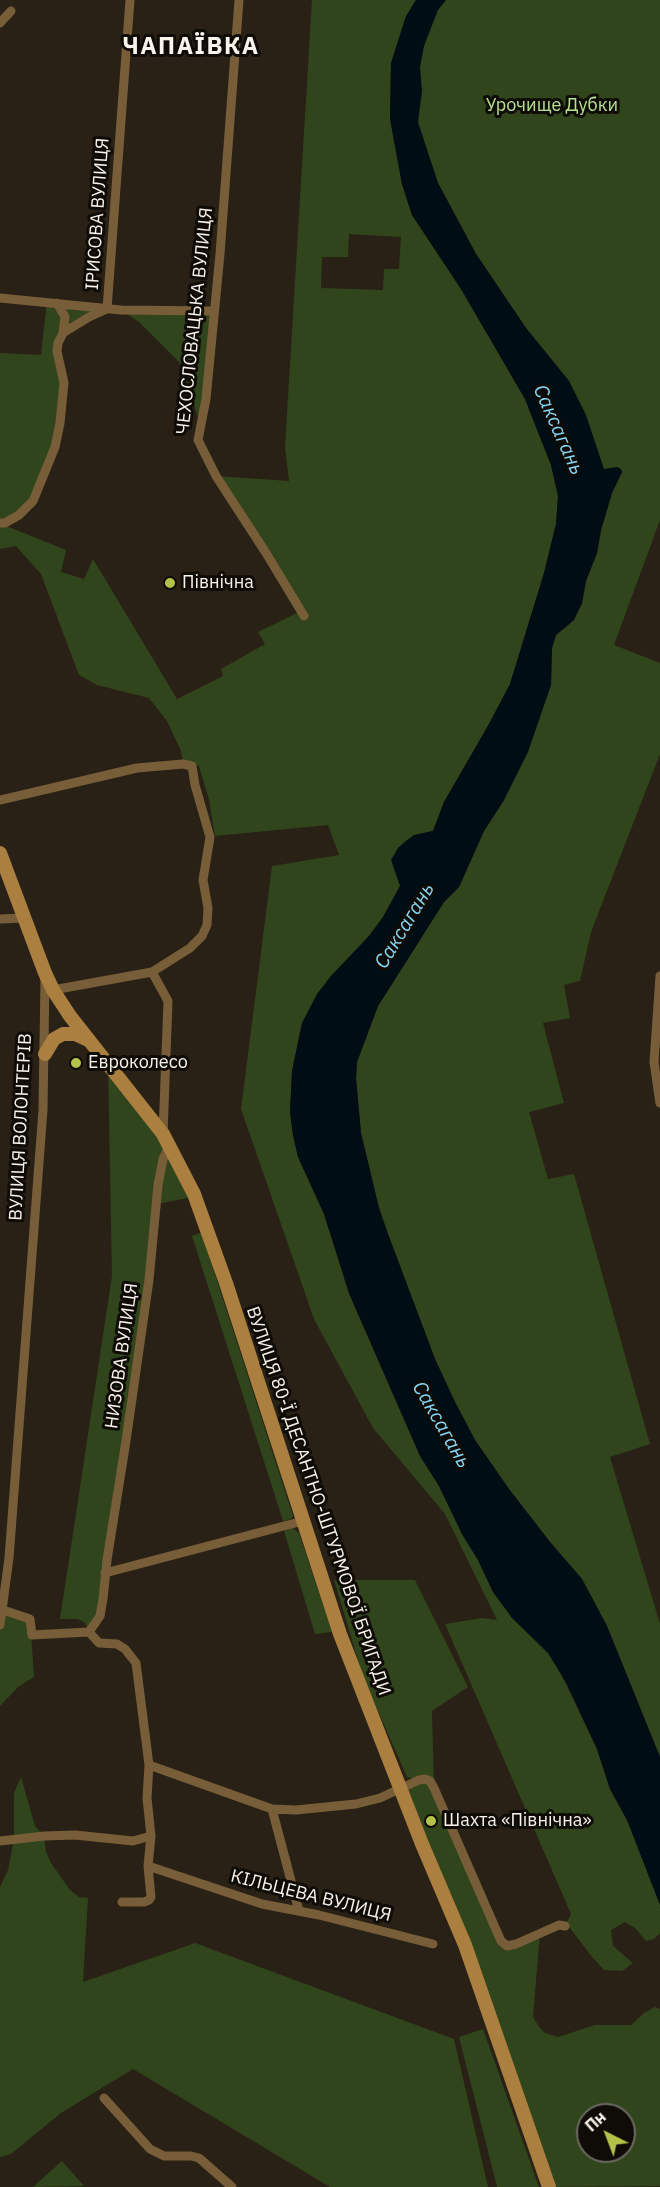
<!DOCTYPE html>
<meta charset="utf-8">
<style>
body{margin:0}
#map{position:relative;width:660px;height:2187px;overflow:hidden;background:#292115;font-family:"IBM Plex Sans",sans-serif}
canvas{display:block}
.north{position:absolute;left:576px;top:2103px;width:60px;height:60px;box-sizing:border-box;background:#0f0b06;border:2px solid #6c6862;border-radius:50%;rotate:318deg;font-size:16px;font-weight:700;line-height:24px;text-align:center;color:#f8f3eb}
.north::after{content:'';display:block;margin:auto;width:21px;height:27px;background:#b4c24a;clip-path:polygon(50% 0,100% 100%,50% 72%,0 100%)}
</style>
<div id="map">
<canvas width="660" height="2187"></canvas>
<div class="north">Пн</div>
</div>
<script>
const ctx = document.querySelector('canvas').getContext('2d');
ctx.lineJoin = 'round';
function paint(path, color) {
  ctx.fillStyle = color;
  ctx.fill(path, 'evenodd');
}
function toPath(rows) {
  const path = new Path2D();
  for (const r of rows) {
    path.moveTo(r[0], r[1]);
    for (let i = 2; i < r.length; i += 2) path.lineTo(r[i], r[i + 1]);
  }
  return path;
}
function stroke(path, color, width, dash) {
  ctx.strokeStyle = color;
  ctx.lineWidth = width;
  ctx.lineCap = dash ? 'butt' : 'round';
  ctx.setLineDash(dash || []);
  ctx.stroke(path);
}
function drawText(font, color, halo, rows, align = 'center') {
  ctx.font = font + ' "IBM Plex Sans",sans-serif';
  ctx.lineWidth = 6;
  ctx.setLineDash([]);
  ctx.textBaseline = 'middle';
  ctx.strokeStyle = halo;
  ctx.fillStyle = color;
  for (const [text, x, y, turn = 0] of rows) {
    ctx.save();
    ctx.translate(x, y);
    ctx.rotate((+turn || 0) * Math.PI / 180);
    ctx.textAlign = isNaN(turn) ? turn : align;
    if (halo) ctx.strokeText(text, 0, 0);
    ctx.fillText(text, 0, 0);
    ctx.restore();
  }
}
paint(toPath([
 [312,0,416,0,406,17,391,63,390,119,402,184,412,215,461,289,525,399,551,465,558,496,556,524,544,573,510,684,489,724,444,802,433,831,414,835,398,848,400,886,383,917,369,936,331,976,302,1023,292,1071,290,1112,293,1135,298,1157,324,1214,349,1294,420,1456,439,1486,462,1534,478,1560,493,1592,548,1653,558,1668,597,1749,610,1789,627,1820,636,1841,660,1905,660,1933,654,1939,646,1941,635,1928,625,1922,611,1930,613,1946,633,1963,622,1971,604,1970,592,1957,570,1928,565,1926,571,1914,445,1624,482,1618,497,1620,445,1514,373,1428,314,1319,241,1109,272,866,339,855,328,825,215,836,209,800,199,766,183,762,181,751,167,721,149,698,97,685,79,675,41,574,16,546,0,549,0,527,9,527,66,550,61,572,84,579,93,559,177,699,223,676,221,669,265,644,258,632,299,612,216,476,289,481,285,447],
 [349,234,401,237,399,269,384,269,383,290,321,288,322,257,348,257],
 [435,0,660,0,660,520,614,645,660,663,660,754,591,932,580,981,564,985,570,1018,543,1023,564,1103,529,1112,548,1179,574,1174,650,1444,610,1457,660,1624,660,1757,607,1626,582,1579,550,1542,509,1489,475,1440,455,1402,435,1359,388,1234,379,1208,361,1133,356,1078,357,1062,378,1006,444,902,459,887,484,831,504,800,527,752,551,685,552,648,556,635,574,620,582,603,586,581,597,553,601,530,612,493,622,472,604,470,569,381,526,328,476,254,438,183,429,157,406,109],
 [47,302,107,309,89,317,58,343,64,383,60,423,33,501,0,523,0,353,41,355],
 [121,310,214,311,201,426,180,363,139,322],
 [108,1063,163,1134,170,1159,188,1198,157,1204,103,1599,89,1632,85,1623,78,1619,60,1619,112,1276],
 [200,1233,202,1234,293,1516,291,1519,283,1521,192,1236],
 [293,1528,299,1533,332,1632,315,1634,284,1531],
 [334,1580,415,1580,468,1687,432,1711,434,1788,507,1946,540,1933,533,2017,540,2028,545,2033,558,2037,595,2025,631,2025,644,2013,655,2007,660,2009,660,2186,549,2187,400,1788,418,1780,407,1777,363,1677],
 [588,2115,624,2115,624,2151,588,2151],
 [3,1610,30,1619,34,1677,18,1687,0,1706,0,1625],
 [21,1777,35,1826,44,1836,46,1852,51,1863,70,1890,79,1897,88,1898,83,1982,195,1943,454,2039,488,2187,330,2187,133,2069,61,2113,11,2154,0,2157,0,1887,8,1870,14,1839,14,1793],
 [483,2029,539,2187,497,2187,459,2037],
 [62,2161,84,2186,33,2187]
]), '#30451b');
paint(toPath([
 [416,0,446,0,438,10,424,46,420,67,422,91,418,122,438,183,476,254,526,328,569,381,586,415,604,469,617,467,621,469,622,472,612,493,601,530,597,553,586,581,582,603,574,620,556,635,552,648,551,685,528,752,504,800,484,831,459,887,444,902,378,1006,357,1062,356,1078,361,1133,379,1208,388,1234,435,1359,455,1402,475,1440,509,1489,550,1542,582,1579,607,1626,660,1757,660,1905,627,1820,610,1789,597,1749,567,1684,548,1653,512,1618,493,1592,478,1560,462,1534,439,1486,420,1456,349,1293,324,1214,298,1157,293,1135,290,1112,292,1071,302,1023,317,994,331,976,369,936,383,917,400,886,391,860,398,848,406,841,414,835,433,831,444,802,489,724,510,684,544,573,556,524,558,496,551,465,525,399,461,289,412,215,402,184,390,119,391,63,406,16]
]), '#000d14');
stroke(toPath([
 [239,0,220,254,206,399,198,440,216,476,266,553,304,616],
 [0,23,11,11],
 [0,298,121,310,214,311],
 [57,303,65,317,63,333],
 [0,523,5,523,19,515,33,501,55,447,60,423,64,383,57,351,58,343,63,333,89,317,107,309,130,0],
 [0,800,137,768,183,764,192,766,195,785,210,837,203,880,208,908,207,925,202,936,190,948,152,972,53,990],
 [0,919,24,918],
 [152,972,168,1001,163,1134],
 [660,976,654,1062,660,1103],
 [105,1573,303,1521],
 [3,1610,30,1619,32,1635,89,1632,99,1643,117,1644,125,1649,136,1663,149,1765,147,1798,151,1836,148,1866,151,1897,149,1900,144,1902,122,1902],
 [0,1625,9,1558,43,1110,45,979],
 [89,1632,100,1616,103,1599,107,1560,126,1441,149,1280,158,1185,163,1159,170,1144],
 [149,1765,272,1809,296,1810,356,1804,380,1798,419,1780,425,1779,430,1781,434,1788,501,1941,507,1946,516,1944,559,1925,565,1926],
 [272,1809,299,1911],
 [0,1841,44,1836,75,1835,133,1841,151,1836],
 [148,1866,262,1904,319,1915,433,1944],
 [104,2098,150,2149,164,2156,191,2156,199,2158,232,2187]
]), '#785e38', 9);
stroke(toPath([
 [0,853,45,973,53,990,70,1016,163,1134,194,1194,226,1283,340,1634,422,1844,465,1945,549,2187],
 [45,1054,54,1039,63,1034,75,1034,88,1040]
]), '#aa7f3f', 14);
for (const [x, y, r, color] of [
 [170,583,6,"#b4c24a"],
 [76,1063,6,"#b4c24a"],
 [431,1821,6,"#b4c24a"]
]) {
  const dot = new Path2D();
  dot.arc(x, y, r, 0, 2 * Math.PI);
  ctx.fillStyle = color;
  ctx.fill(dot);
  stroke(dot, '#0f0b06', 2);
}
drawText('18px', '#b6e091', '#0f0b06', [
 ["Урочище Дубки",552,106]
]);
drawText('18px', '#f8f3eb', '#0f0b06', [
 ["ІРИСОВА ВУЛИЦЯ",98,214,-86],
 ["ЧЕХОСЛОВАЦЬКА ВУЛИЦЯ",195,321,-84],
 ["ВУЛИЦЯ ВОЛОНТЕРІВ",21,1127,-87],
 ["НИЗОВА ВУЛИЦЯ",122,1356,-82],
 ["ВУЛИЦЯ 80-Ї ДЕСАНТНО-ШТУРМОВОЇ БРИГАДИ",318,1501,71],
 ["КІЛЬЦЕВА ВУЛИЦЯ",311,1896,14]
]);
drawText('18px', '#f8f3eb', '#0f0b06', [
 ["Північна",182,583],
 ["Евроколесо",88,1063],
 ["Шахта «Північна»",443,1821]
], 'left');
drawText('italic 20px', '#85d6f5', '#0f0b06', [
 ["Саксагань",558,430,66],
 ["Саксагань",405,926,-59],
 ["Саксагань",441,1425,60]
]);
ctx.letterSpacing = '1.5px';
drawText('bold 24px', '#f8f3eb', '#0f0b06', [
 ["ЧАПАЇВКА",191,47]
]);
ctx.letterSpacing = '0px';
</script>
